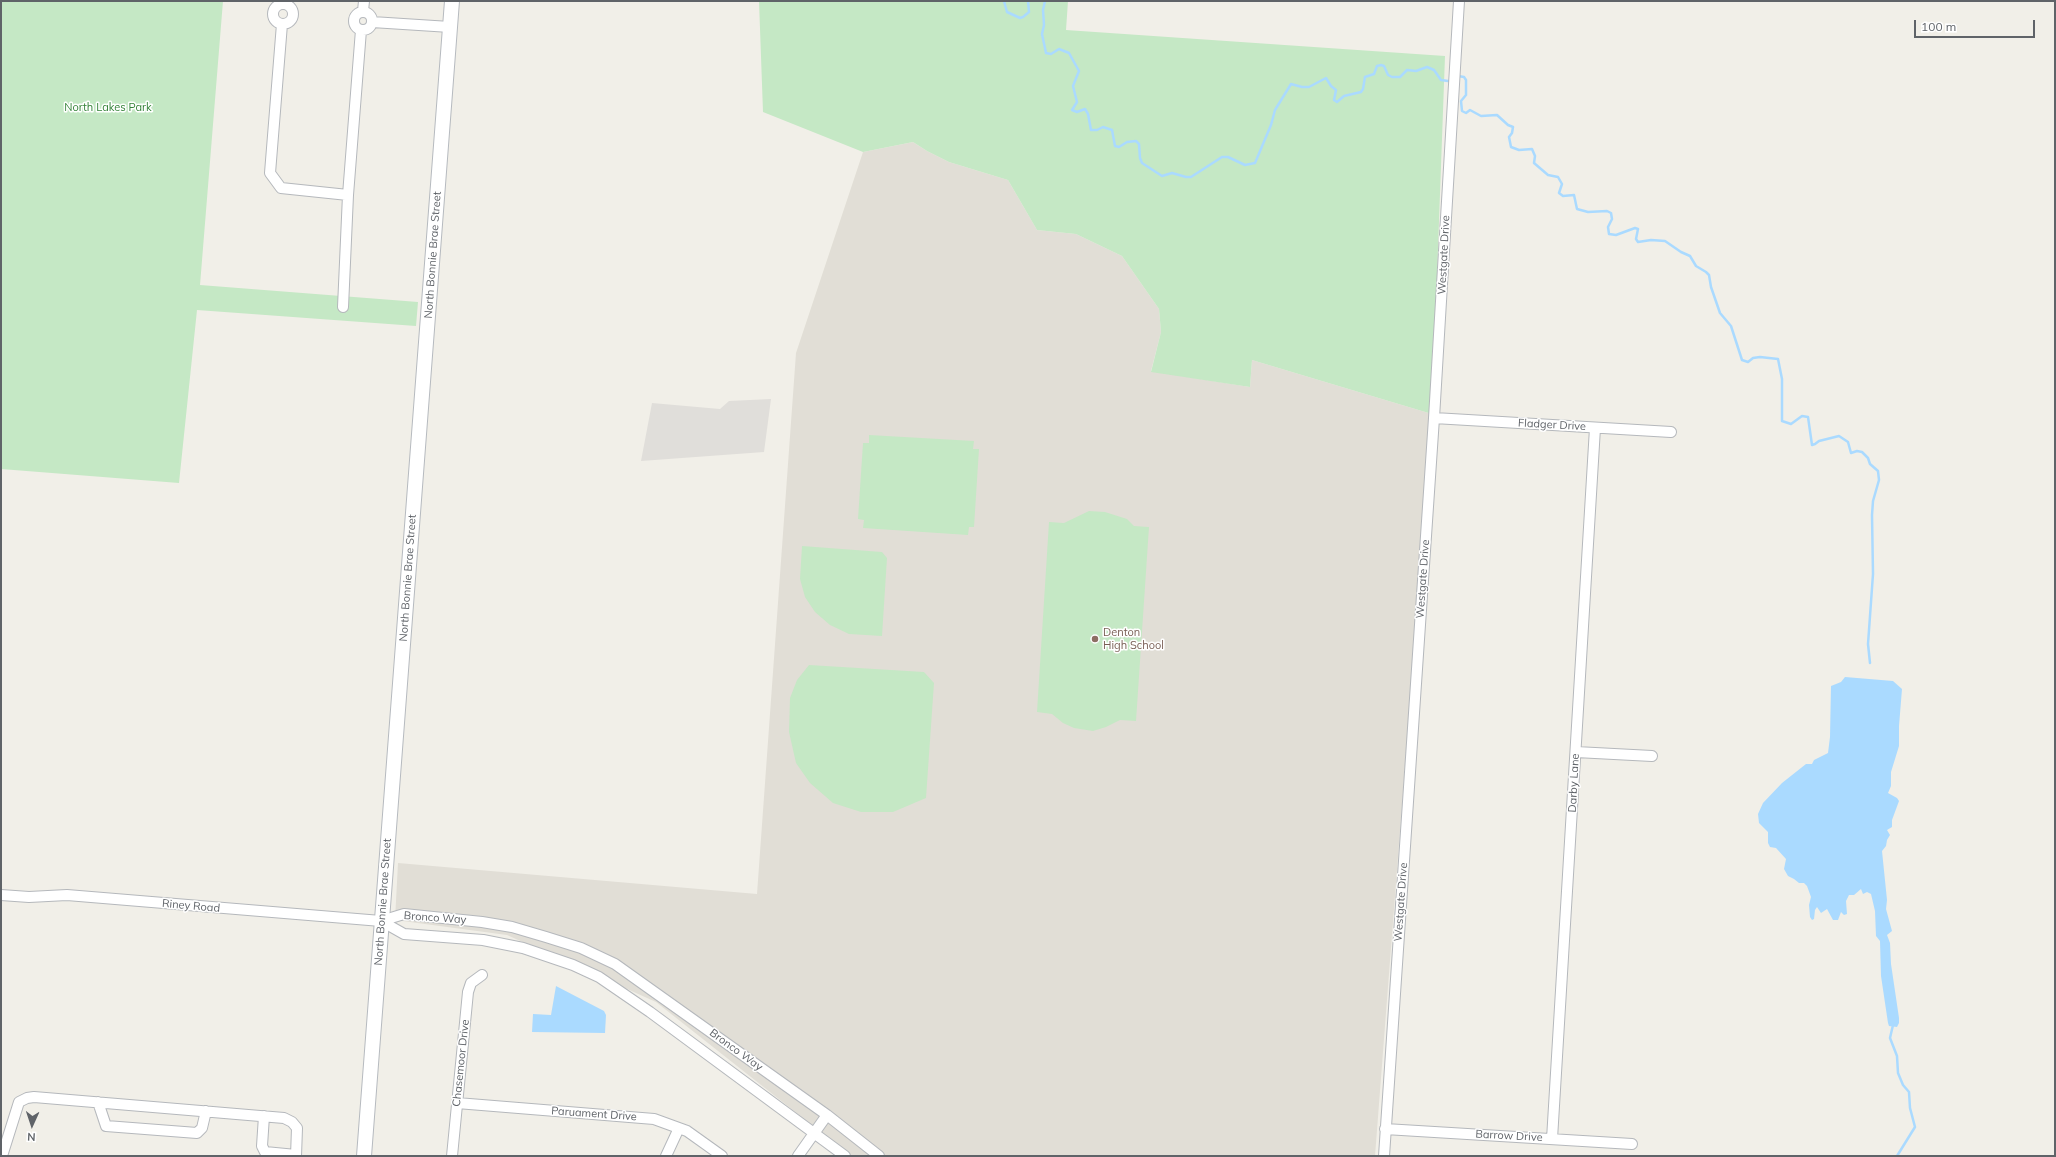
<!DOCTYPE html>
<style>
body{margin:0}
#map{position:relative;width:2056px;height:1157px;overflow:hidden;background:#f1efe8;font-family:Mulish,sans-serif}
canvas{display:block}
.frame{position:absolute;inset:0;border:2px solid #5f6368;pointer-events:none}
.north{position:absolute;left:12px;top:1105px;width:40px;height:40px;-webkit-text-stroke:3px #fff;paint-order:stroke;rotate:183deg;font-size:11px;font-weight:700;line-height:16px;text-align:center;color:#5f6368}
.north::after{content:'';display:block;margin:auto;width:14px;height:18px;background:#5f6368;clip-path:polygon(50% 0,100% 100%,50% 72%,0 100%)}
.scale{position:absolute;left:1914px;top:20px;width:121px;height:18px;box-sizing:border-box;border:2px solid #5f6368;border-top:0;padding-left:5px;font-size:12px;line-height:14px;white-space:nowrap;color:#5f6368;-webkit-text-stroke:3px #fff;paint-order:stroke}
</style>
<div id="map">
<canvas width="2056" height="1157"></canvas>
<div class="frame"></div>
<div class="north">N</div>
<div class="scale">100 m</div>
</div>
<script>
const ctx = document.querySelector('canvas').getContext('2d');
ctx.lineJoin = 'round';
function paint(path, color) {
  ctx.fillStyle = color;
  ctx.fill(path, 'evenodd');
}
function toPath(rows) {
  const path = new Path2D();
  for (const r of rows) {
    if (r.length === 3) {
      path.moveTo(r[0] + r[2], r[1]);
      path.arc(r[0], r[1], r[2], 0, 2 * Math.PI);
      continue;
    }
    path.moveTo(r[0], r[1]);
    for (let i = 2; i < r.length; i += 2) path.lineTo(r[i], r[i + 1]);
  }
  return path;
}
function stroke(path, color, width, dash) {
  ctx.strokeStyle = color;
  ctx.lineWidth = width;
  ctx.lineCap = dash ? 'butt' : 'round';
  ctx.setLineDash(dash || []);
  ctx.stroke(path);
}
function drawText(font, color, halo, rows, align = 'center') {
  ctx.font = font + ' Mulish,sans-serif';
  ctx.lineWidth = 3;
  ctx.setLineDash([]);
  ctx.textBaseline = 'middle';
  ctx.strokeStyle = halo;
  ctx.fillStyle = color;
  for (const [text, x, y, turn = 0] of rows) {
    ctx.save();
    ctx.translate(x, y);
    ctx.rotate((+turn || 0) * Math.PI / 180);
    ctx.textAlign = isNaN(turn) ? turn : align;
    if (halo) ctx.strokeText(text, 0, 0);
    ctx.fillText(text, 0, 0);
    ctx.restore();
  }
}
paint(toPath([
 [771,399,764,452,641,461,652,403,720,409,729,401]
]), '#e0deda');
paint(toPath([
 [913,142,927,151,949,162,1008,180,1037,230,1076,234,1122,256,1159,309,1161,332,1151,371,1250,387,1252,360,1432,414,1375,1156,851,1156,656,1002,507,935,395,920,398,863,757,894,796,353,863,152]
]), '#e1ded6');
paint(toPath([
 [1,1,223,1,200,285,418,302,416,326,197,310,179,483,1,469],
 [759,1,1068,1,1066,30,1445,56,1432,414,1252,360,1250,387,1151,372,1161,332,1159,309,1122,256,1076,234,1037,230,1008,180,949,162,927,151,913,142,863,152,763,112],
 [869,435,974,441,973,449,979,449,974,527,969,527,968,535,863,528,864,520,858,519,863,443,869,443],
 [1089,511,1105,512,1127,519,1134,526,1149,527,1136,721,1120,720,1106,727,1093,731,1074,728,1063,723,1052,714,1037,712,1049,522,1064,523],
 [802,546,882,552,887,558,882,636,849,634,830,625,815,612,805,597,800,579],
 [809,665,924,672,934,683,926,798,893,812,861,812,833,803,810,783,796,763,789,732,790,698,797,680]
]), '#c5e8c5');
paint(toPath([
 [1845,677,1893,681,1902,689,1899,726,1899,746,1891,772,1891,786,1888,793,1897,798,1899,801,1892,820,1892,827,1887,830,1890,835,1887,840,1886,846,1882,851,1887,900,1886,909,1892,931,1887,935,1890,943,1891,964,1899,1018,1899,1023,1897,1027,1889,1026,1888,1023,1881,976,1880,941,1876,936,1875,911,1871,894,1867,892,1863,894,1861,889,1854,895,1849,895,1846,901,1847,914,1844,915,1841,912,1838,920,1833,920,1827,909,1821,913,1817,907,1815,910,1814,919,1812,920,1810,917,1809,905,1811,897,1807,886,1804,883,1799,883,1794,879,1788,876,1784,869,1786,859,1776,848,1770,847,1768,843,1768,832,1759,823,1758,814,1763,803,1782,783,1806,764,1812,764,1814,760,1828,753,1830,737,1831,686,1841,682],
 [556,986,604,1011,606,1015,605,1033,532,1032,533,1014,551,1015]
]), '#aadaff');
stroke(toPath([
 [1004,1,1007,12,1020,18,1023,17,1029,12,1028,1],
 [1045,1,1043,10,1044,25,1042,34,1046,53,1051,54,1059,49,1069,53,1079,71,1073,86,1077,102,1072,110,1077,112,1085,109,1088,114,1091,130,1097,130,1103,127,1112,130,1115,146,1119,147,1127,142,1136,141,1139,144,1140,158,1142,163,1162,176,1172,173,1186,177,1191,177,1222,157,1228,157,1245,165,1255,163,1271,125,1275,110,1291,84,1302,87,1309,87,1326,78,1331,86,1336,90,1334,100,1337,102,1344,96,1361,92,1363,89,1365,77,1374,74,1377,66,1381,65,1384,66,1388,75,1392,77,1400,77,1407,70,1416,71,1427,67,1434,70,1441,80,1448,81],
 [1458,76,1464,77,1466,80,1466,95,1461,101,1462,111,1466,113,1470,110,1481,116,1497,115,1508,125,1513,127,1512,133,1509,137,1511,147,1519,150,1532,149,1535,156,1534,163,1548,175,1558,177,1562,184,1559,193,1563,196,1574,195,1577,209,1588,212,1607,211,1611,213,1612,219,1608,227,1609,234,1616,235,1635,228,1638,229,1636,239,1638,242,1651,240,1665,241,1681,252,1690,256,1696,266,1706,272,1709,275,1711,287,1720,313,1731,326,1742,360,1748,362,1753,358,1760,357,1778,359,1782,379,1782,421,1791,424,1802,416,1808,417,1812,445,1815,444,1819,441,1839,436,1848,442,1851,453,1857,451,1862,452,1868,458,1870,464,1878,471,1879,480,1873,501,1872,515,1873,574,1868,644,1870,663],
 [1893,1025,1890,1038,1897,1056,1898,1073,1903,1085,1909,1092,1910,1108,1915,1127,1897,1156]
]), '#aadaff', 2.5);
const minor = toPath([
 [283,14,10],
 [363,11,364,1],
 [363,21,9],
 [372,22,450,27],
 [282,24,270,173,281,188,348,195,361,30],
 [343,307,348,195],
 [1434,418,1671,432],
 [1576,752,1652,756],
 [1,895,29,897,67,895,381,921,404,914,482,922,512,927,546,937,581,948,615,964,827,1115,879,1156],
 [381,921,404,934,483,940,523,948,573,965,599,977,650,1012,845,1156],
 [98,1102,106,1126,197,1133,202,1128,206,1111],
 [457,1103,654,1119,687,1131,722,1156],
 [264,1116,262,1146,265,1152,296,1155],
 [1385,1129,1632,1144],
 [1552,1139,1595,428],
 [2,1156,19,1102,27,1098,34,1097,284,1118,292,1122,297,1128,296,1156],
 [452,1156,468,992,471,983,482,975],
 [666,1156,679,1128],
 [798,1156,827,1115],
 [1384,1156,1434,418,1459,1]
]);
const secondary = toPath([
 [364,1156,452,1]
]);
stroke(minor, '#b5b8bc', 12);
stroke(secondary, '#b6babf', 16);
stroke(minor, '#fff', 10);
stroke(secondary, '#fff', 14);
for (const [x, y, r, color] of [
 [1095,639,4,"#8d6e63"]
]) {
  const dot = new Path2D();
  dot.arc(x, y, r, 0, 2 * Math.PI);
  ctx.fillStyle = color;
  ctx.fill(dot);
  stroke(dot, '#fff', 1.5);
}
drawText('11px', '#348238', '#fff', [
 ["North Lakes Park",108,108]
]);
drawText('11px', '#5f6368', '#fff', [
 ["North Bonnie Brae Street",433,255,-86],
 ["Westgate Drive",1444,255,-87],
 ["Fladger Drive",1552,425,3],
 ["North Bonnie Brae Street",408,578,-86],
 ["Westgate Drive",1423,579,-86],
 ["Darby Lane",1574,783,-87],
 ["North Bonnie Brae Street",383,902,-86],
 ["Westgate Drive",1401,902,-86],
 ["Riney Road",191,906,5],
 ["Bronco Way",435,918,4],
 ["Bronco Way",736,1050,36],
 ["Chasemoor Drive",461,1063,-84],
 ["Paruament Drive",594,1114,4],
 ["Barrow Drive",1509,1136,3]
]);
drawText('11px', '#785e54', '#fff', [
 ["Denton",1103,633],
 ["High School",1103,646]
], 'left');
</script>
